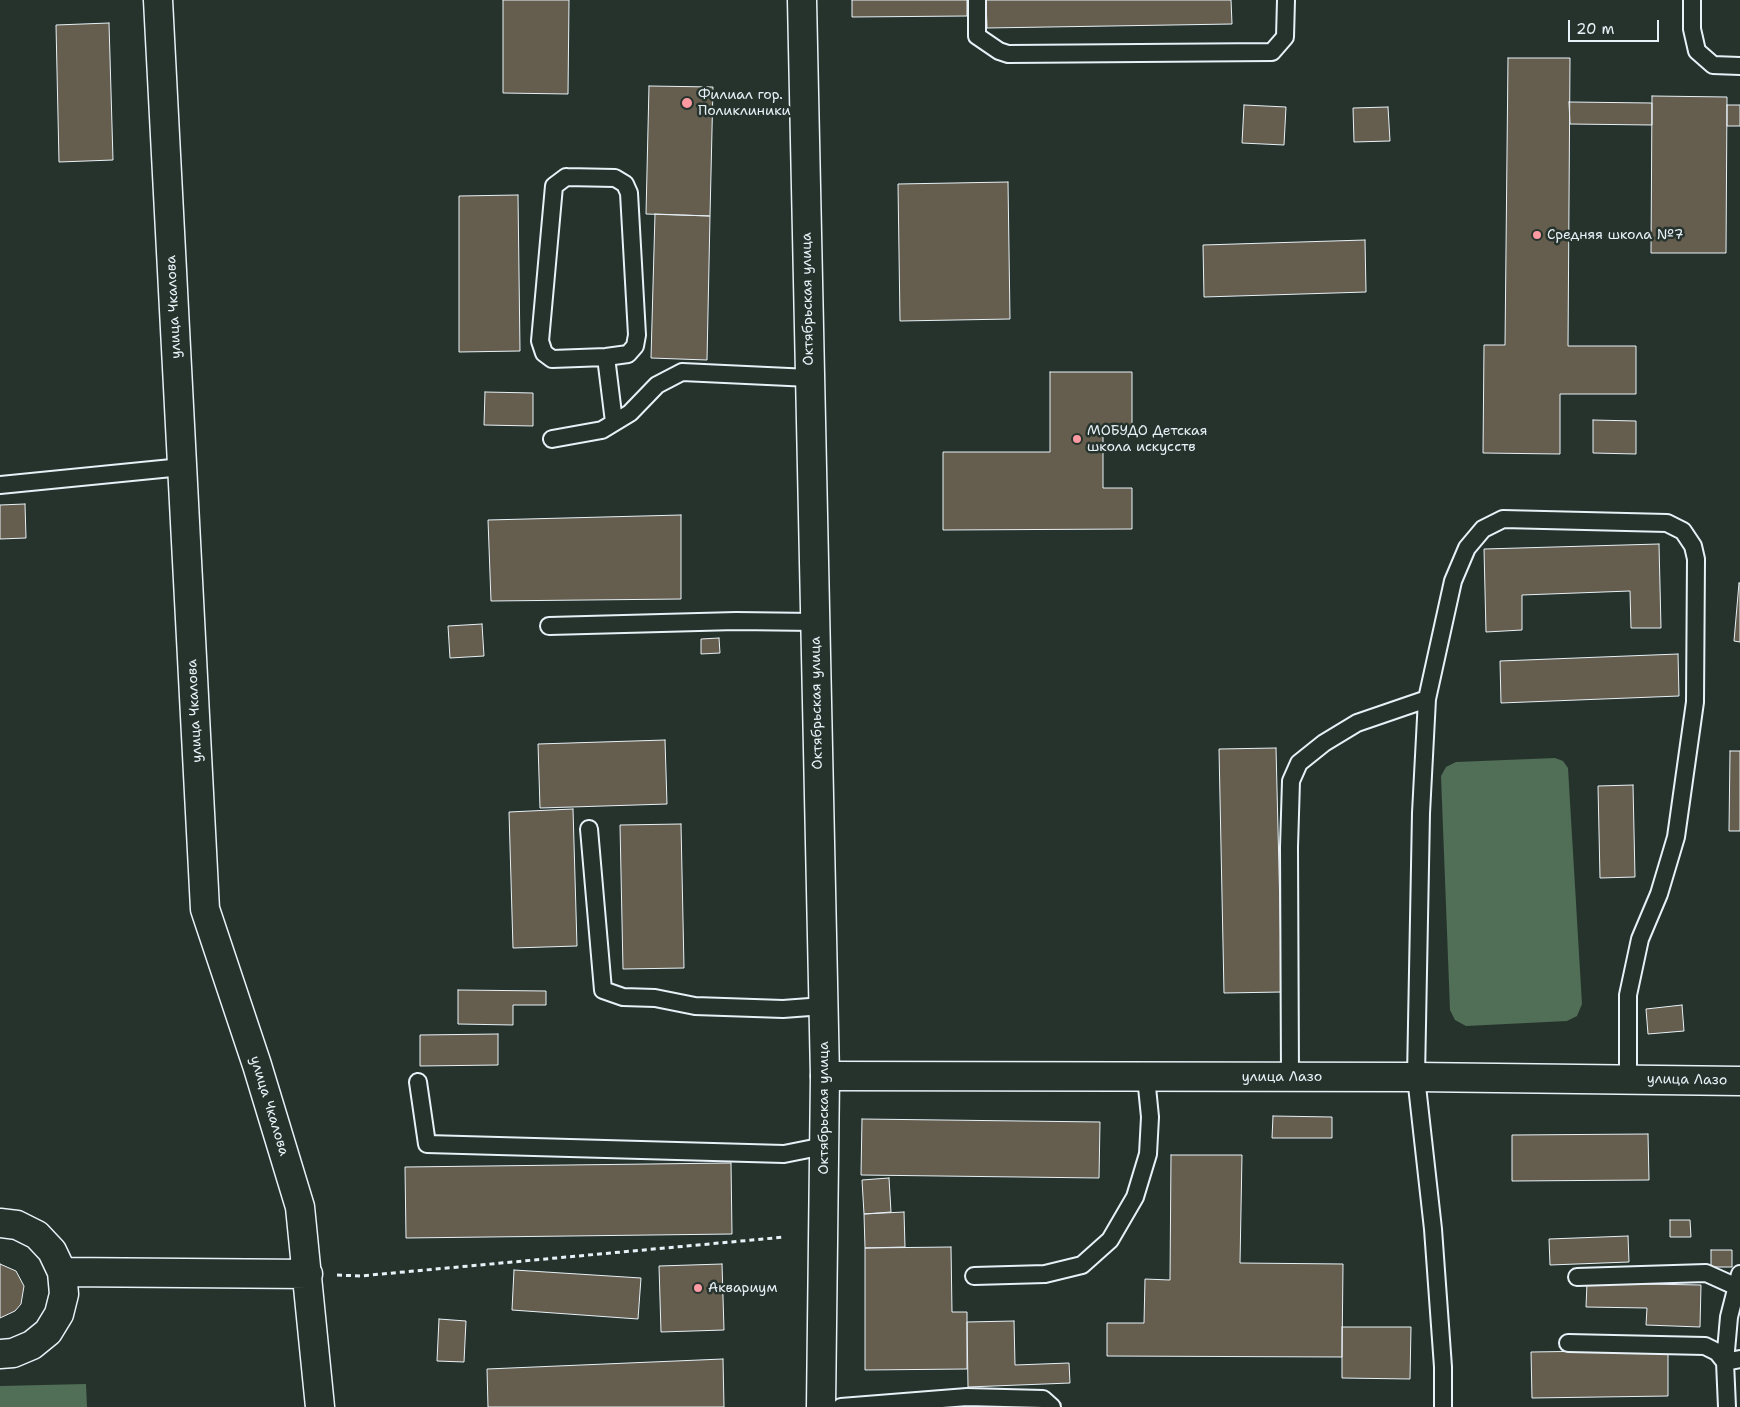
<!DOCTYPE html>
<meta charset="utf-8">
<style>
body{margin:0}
#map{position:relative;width:1740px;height:1407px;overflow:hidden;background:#26332d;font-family:"Shantell Sans",sans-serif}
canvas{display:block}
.scale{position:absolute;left:1568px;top:20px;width:91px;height:22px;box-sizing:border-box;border:2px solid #e8f1f8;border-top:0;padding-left:6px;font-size:15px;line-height:18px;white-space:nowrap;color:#e8f1f8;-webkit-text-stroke:4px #26332d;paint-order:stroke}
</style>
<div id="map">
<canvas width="1740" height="1407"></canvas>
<div class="scale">20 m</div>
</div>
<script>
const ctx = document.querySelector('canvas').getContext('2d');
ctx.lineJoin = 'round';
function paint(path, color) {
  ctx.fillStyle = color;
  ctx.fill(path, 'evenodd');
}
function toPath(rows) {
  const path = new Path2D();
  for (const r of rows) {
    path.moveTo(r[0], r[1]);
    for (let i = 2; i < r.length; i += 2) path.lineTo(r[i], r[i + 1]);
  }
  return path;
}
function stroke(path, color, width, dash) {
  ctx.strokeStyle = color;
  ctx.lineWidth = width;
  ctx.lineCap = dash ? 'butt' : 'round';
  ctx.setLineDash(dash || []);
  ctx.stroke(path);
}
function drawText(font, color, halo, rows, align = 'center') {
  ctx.font = font + ' "Shantell Sans",sans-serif';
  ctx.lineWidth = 5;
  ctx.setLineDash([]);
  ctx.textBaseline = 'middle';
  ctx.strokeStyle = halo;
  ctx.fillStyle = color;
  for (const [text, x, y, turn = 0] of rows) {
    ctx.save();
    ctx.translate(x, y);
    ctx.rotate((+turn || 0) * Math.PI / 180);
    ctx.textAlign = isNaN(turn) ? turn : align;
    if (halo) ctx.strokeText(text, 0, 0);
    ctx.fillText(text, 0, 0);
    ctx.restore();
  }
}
paint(toPath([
 [1555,758,1563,761,1568,768,1582,1004,1577,1016,1567,1021,1466,1026,1455,1020,1450,1010,1441,776,1446,767,1456,762],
 [86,1384,87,1407,0,1407,0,1386]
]), '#516e56');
const building = toPath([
 [503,0,569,0,568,94,503,93,503,0],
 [852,0,967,0,967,16,852,17,852,0],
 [986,0,1231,0,1232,24,987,28,986,0],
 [109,23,113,160,59,162,56,25,109,23],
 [1508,58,1570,58,1568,346,1636,346,1636,394,1560,394,1560,454,1483,453,1484,345,1505,345,1508,58],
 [649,86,713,87,710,216,646,214,649,86],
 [1652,96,1727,97,1726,253,1651,253,1652,96],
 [1569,102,1652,103,1652,125,1570,124,1569,102],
 [1244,105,1286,107,1284,145,1242,143,1244,105],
 [1727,105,1740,105,1740,126,1727,126,1727,105],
 [1388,107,1390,141,1354,142,1353,108,1388,107],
 [1008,182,1010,319,900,321,898,184,1008,182],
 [518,195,520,351,459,352,459,196,518,195],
 [655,214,710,216,707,360,651,358,655,214],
 [1365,240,1366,292,1204,297,1203,245,1365,240],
 [1050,372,1132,372,1132,427,1103,427,1103,488,1132,488,1132,529,943,530,943,452,1050,452,1050,372],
 [485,392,533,393,533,426,484,425,485,392],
 [1593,420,1636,421,1636,454,1593,453,1593,420],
 [25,504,26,538,0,539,0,505,25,504],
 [681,515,681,599,491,601,488,520,681,515],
 [1659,544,1661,628,1631,628,1630,591,1522,595,1522,630,1486,632,1484,549,1659,544],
 [1739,583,1740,583,1740,642,1734,641,1739,583],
 [482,624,484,656,450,658,448,626,482,624],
 [719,638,720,653,701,654,701,639,719,638],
 [1678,654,1679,696,1501,703,1500,661,1678,654],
 [665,740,667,804,540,808,538,744,665,740],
 [1276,748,1282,992,1224,993,1219,749,1276,748],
 [1730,751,1740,751,1740,831,1729,831,1730,751],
 [1633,785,1635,877,1600,878,1598,786,1633,785],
 [573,809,577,946,513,948,509,812,573,809],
 [681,824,684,968,623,969,620,825,681,824],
 [458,990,546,991,546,1005,513,1005,513,1025,458,1024,458,990],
 [1682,1005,1684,1031,1648,1034,1646,1009,1682,1005],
 [498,1034,498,1065,420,1066,420,1035,498,1034],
 [1273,1116,1332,1117,1332,1138,1272,1138,1273,1116],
 [862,1119,1100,1122,1099,1178,861,1175,862,1119],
 [1648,1134,1649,1180,1512,1181,1512,1135,1648,1134],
 [1171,1155,1242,1155,1240,1263,1343,1264,1342,1357,1107,1356,1107,1323,1144,1323,1145,1279,1170,1280,1171,1155],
 [731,1163,732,1234,406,1238,405,1167,731,1163],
 [889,1178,891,1212,864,1214,862,1180,889,1178],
 [904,1212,905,1247,865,1248,864,1214,904,1212],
 [1670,1220,1690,1220,1691,1237,1670,1237,1670,1220],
 [1628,1236,1629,1262,1550,1265,1549,1239,1628,1236],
 [951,1247,952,1312,967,1312,967,1369,865,1370,865,1248,951,1247],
 [1711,1250,1732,1250,1732,1267,1711,1267,1711,1250],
 [0,1264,16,1271,24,1286,21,1304,15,1311,0,1318,0,1264],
 [722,1264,724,1330,661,1332,659,1266,722,1264],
 [514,1270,641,1278,638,1319,512,1310,514,1270],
 [1587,1283,1701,1285,1700,1327,1646,1325,1647,1308,1586,1307,1587,1283],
 [439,1319,466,1321,464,1362,437,1361,439,1319],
 [1014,1321,1015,1365,1069,1363,1070,1383,968,1387,967,1322,1014,1321],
 [1342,1327,1411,1327,1410,1379,1342,1378,1342,1327],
 [1668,1350,1668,1396,1532,1398,1531,1352,1668,1350],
 [723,1359,724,1407,488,1407,487,1369,723,1359]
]);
paint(building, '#655e4e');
stroke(building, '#e8f1f8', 1);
const lane = toPath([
 [977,0,977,36,999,51,1008,54,1272,52,1285,37,1286,0],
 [1692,0,1692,29,1697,51,1713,65,1740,66],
 [566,177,615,178,625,184,629,193,637,335,635,346,628,354,606,357,552,359,544,353,540,341,554,186,566,177],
 [606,357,614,422],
 [552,439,602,430,630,413,657,385,682,372,810,378],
 [0,485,182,467],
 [549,626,736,621,815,622],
 [589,829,603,990,623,997,655,998,695,1006,783,1009,823,1006],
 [1290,1077,1289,847,1291,781,1299,763,1324,743,1357,723,1427,699],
 [418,1082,427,1144,784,1154,824,1146],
 [1740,1274,1729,1317,1725,1362,1740,1359],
 [974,1276,1045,1274,1082,1265,1110,1240,1135,1197,1148,1154,1150,1117,1146,1077],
 [1577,1277,1706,1273,1737,1287],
 [1568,1343,1705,1346,1717,1352,1725,1362,1727,1407],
 [841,1407,967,1397,1043,1399,1052,1407],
 [1443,1407,1443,1367,1433,1229,1416,1077,1421,813,1427,699,1453,581,1467,548,1483,529,1503,519,1667,523,1683,531,1693,546,1696,559,1695,702,1676,837,1659,894,1640,939,1628,995,1628,1080]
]);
const street = toPath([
 [158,0,205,909,257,1065,300,1207,320,1407],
 [825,1076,1416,1077,1740,1081],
 [0,1223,17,1225,37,1235,52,1251,62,1272,64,1294,59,1314,48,1332,32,1345,13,1353,0,1354],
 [62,1272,308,1274]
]);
const secondary = toPath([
 [802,0,825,1076,821,1407]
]);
stroke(lane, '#e8f1f8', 20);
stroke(street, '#e8f1f8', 31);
stroke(secondary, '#e8f1f8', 31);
stroke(toPath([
 [337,1275,360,1276,785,1237]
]), '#e8f1f8', 3, [5, 4]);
stroke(lane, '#26332d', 16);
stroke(street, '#26332d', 28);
stroke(secondary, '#26332d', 28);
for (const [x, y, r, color] of [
 [687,103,6,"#ff9aa2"],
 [1537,235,5,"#ff9aa2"],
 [1077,439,5,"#ff9aa2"],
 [698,1288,5,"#ff9aa2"]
]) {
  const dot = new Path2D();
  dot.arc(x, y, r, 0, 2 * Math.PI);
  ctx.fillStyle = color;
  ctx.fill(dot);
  stroke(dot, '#26332d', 2);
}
drawText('14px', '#e8f1f8', '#26332d', [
 ["Филиал гор.",698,95],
 ["Поликлиники",698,111],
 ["Средняя школа №7",1547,235],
 ["МОБУДО Детская",1087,431],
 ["школа искусcтв",1087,447],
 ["Аквариум",708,1288]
], 'left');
drawText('14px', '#e8f1f8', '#26332d', [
 ["Октябрьская улица",808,299,-91],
 ["улица Чкалова",174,307,-93],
 ["Октябрьская улица",817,703,-91],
 ["улица Чкалова",195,711,-93],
 ["улица Лазо",1282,1077],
 ["улица Лазо",1687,1080,1],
 ["улица Чкалова",269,1106,73],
 ["Октябрьская улица",824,1108,-90]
]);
</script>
